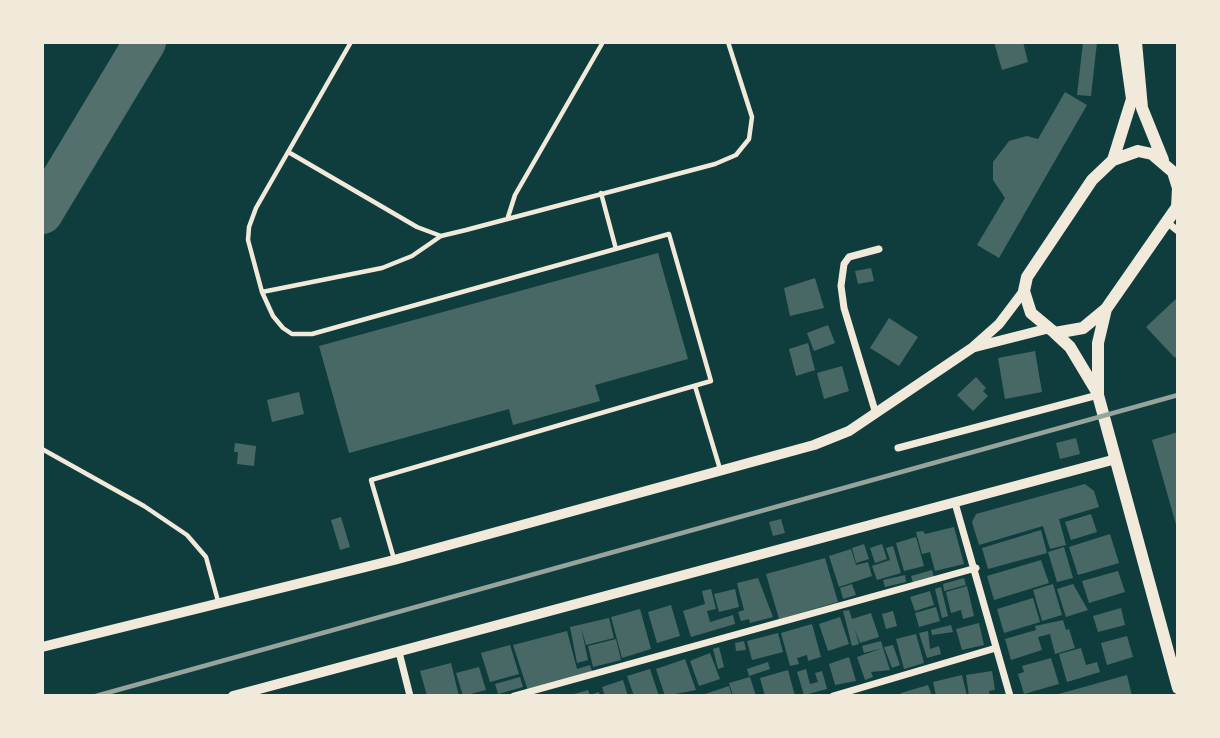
<!DOCTYPE html>
<style>
body{margin:0}
#map{position:relative;width:1220px;height:738px;overflow:hidden;background:#0f3d3e;font-family:"DM Sans",sans-serif}
canvas{display:block}
.frame{position:absolute;inset:0;border:44px solid #f1e9da;pointer-events:none}
</style>
<div id="map">
<canvas width="1220" height="738"></canvas>
<div class="frame"></div>
</div>
<script>
const ctx = document.querySelector('canvas').getContext('2d');
ctx.lineJoin = 'round';
function toPath(rows) {
  const path = new Path2D();
  for (const r of rows) {
    path.moveTo(r[0], r[1]);
    for (let i = 2; i < r.length; i += 2) path.lineTo(r[i], r[i + 1]);
  }
  return path;
}
function stroke(path, color, width, dash) {
  ctx.strokeStyle = color;
  ctx.lineWidth = width;
  ctx.lineCap = dash ? 'butt' : 'round';
  ctx.setLineDash(dash || []);
  ctx.stroke(path);
}
function paint(path, color) {
  ctx.fillStyle = color;
  ctx.fill(path, 'evenodd');
}
stroke(toPath([
 [42,213,145,42]
]), '#53706d', 42);
paint(toPath([
 [994,42,1023,42,1028,62,1002,70],
 [1083,42,1097,42,1091,96,1077,95],
 [1065,92,1087,105,999,258,977,245,1005,198,993,180,993,162,1009,141,1027,136,1038,139],
 [658,253,688,359,595,385,600,401,513,425,509,409,349,453,319,346],
 [871,268,874,281,858,284,855,271],
 [815,278,824,308,790,316,784,288],
 [1178,297,1178,355,1175,358,1146,327],
 [889,318,918,337,899,366,870,348],
 [828,325,835,343,814,351,807,333],
 [808,343,815,370,796,376,789,349],
 [1035,351,1042,392,1005,399,998,358],
 [842,366,849,391,824,399,817,373],
 [976,377,986,388,983,391,988,396,973,411,957,395],
 [299,392,304,414,272,422,267,400],
 [1178,432,1178,528,1177,528,1152,440],
 [1076,438,1080,454,1060,459,1056,443],
 [235,443,256,446,254,466,237,464,238,452,234,452],
 [1085,484,1094,491,1099,507,1059,519,1066,545,1050,549,1043,526,979,545,972,522,976,514],
 [1091,514,1097,532,1071,540,1065,522],
 [341,517,350,547,340,550,331,520],
 [781,519,785,533,773,536,769,522],
 [954,527,964,564,935,571,930,552,922,554,916,532,923,531,925,534],
 [1041,530,1047,553,988,569,982,548],
 [1110,534,1119,563,1078,575,1069,547],
 [916,537,924,566,904,571,896,543],
 [864,544,869,559,856,563,852,548],
 [882,544,887,559,875,563,870,548],
 [893,546,901,573,877,580,872,566,890,560,886,548],
 [1064,547,1073,578,1057,582,1048,552],
 [851,549,856,565,868,562,872,576,839,587,829,556],
 [825,558,838,602,779,619,766,574],
 [1041,560,1049,583,994,600,987,576],
 [932,570,934,577,913,583,911,576],
 [1118,571,1125,592,1089,603,1082,581],
 [905,575,906,582,885,587,883,580],
 [758,578,773,617,750,623,749,619,741,621,738,612,744,610,737,583],
 [964,578,966,585,944,591,943,584],
 [852,584,856,595,843,599,840,588],
 [1053,584,1062,615,1042,621,1033,590],
 [1073,584,1088,610,1066,617,1057,589],
 [967,586,974,616,963,619,961,610,951,613,946,592],
 [941,587,948,616,942,618,935,589],
 [711,589,716,609,707,611,710,622,733,615,735,624,691,637,683,611,705,604,702,591],
 [735,589,739,607,719,612,714,594],
 [930,591,934,605,915,611,910,597],
 [1033,598,1040,622,1004,633,997,609],
 [671,605,680,636,657,643,648,612],
 [936,607,940,621,919,627,915,613],
 [1121,608,1125,625,1098,632,1093,616],
 [640,609,651,649,622,658,611,617],
 [849,610,852,619,871,613,879,637,860,643,855,630,859,644,852,646,843,611],
 [893,611,897,626,886,629,882,614],
 [840,617,849,644,828,651,819,624],
 [609,618,614,638,586,645,581,627,588,660,577,663,570,627],
 [1063,620,1066,630,1069,629,1075,648,1055,654,1050,634,1038,637,1042,650,1011,660,1005,639,1036,630,1035,626],
 [979,623,984,645,962,650,956,629],
 [812,624,821,657,808,661,807,655,797,658,799,664,790,666,781,633],
 [951,625,953,632,932,635,931,630],
 [567,631,577,669,590,665,593,674,528,691,513,645],
 [928,631,930,649,939,646,941,654,927,658,919,633],
 [778,633,783,652,752,660,747,641],
 [916,634,924,663,904,669,896,639],
 [1127,636,1133,657,1107,665,1101,643],
 [616,639,621,660,593,667,588,646],
 [744,641,746,650,736,651,735,643],
 [881,641,883,648,864,653,862,646],
 [510,645,519,674,490,682,481,653],
 [893,645,900,665,892,668,884,647],
 [719,647,724,667,718,669,713,649],
 [883,648,890,670,871,672,873,677,865,680,857,657],
 [1081,648,1086,665,1097,662,1100,672,1067,682,1059,654],
 [710,653,720,679,699,686,690,661],
 [849,657,856,681,835,685,829,664],
 [1051,658,1059,684,1024,694,1018,674,1024,672,1022,666],
 [685,659,696,690,665,696,656,669],
 [768,662,770,669,749,676,747,669],
 [451,663,459,696,427,696,420,671],
 [479,667,486,690,463,696,456,673],
 [650,669,659,696,634,696,627,676],
 [806,669,810,684,818,682,815,673,822,671,827,689,804,695,797,672],
 [788,670,795,696,765,696,760,678],
 [992,671,995,690,989,691,990,696,969,696,966,675],
 [962,675,967,696,936,696,933,682],
 [1127,675,1132,696,1055,696,1055,695],
 [520,677,523,687,498,694,495,684],
 [750,677,756,696,733,696,729,683],
 [623,680,628,696,605,696,602,687],
 [928,685,932,696,902,696,901,693],
 [729,686,732,696,702,696,702,695],
 [588,690,590,695,599,692,600,696,567,696]
]), '#486865');
stroke(toPath([
 [351,42,256,208,249,227,248,240,262,292,273,316,283,328,292,334,312,334,669,234,711,381,371,480,394,559],
 [290,153,417,227,441,236,466,230,715,164,736,155,749,139,752,117,728,42],
 [601,193,616,249],
 [508,217,515,195,603,42],
 [262,292,382,268,412,256,441,236],
 [695,386,720,469],
 [42,449,144,506,187,535,206,557,218,601]
]), '#f1e9da', 4.5);
stroke(toPath([
 [1168,223,1178,231],
 [876,414,844,308,841,286,844,264,849,257,879,249],
 [898,448,1098,395],
 [955,503,1010,696],
 [399,652,410,696],
 [514,696,976,568],
 [833,696,996,648]
]), '#f1e9da', 7);
stroke(toPath([
 [975,347,1046,329],
 [42,647,394,560,814,445,849,431,972,348,999,324,1024,291],
 [233,696,1116,459]
]), '#f1e9da', 10);
stroke(toPath([
 [1136,42,1142,108,1163,160],
 [1138,151,1152,154,1173,172,1178,188,1177,207,1106,309,1083,328,1055,333,1031,313,1024,291,1027,277,1092,180,1113,160,1138,151],
 [1113,160,1132,99,1124,42],
 [1106,309,1098,343,1098,395,1178,688],
 [1055,333,1070,347,1097,392]
]), '#f1e9da', 12);
stroke(toPath([
 [96,696,1178,395]
]), '#97a49c', 4.5);
</script>
